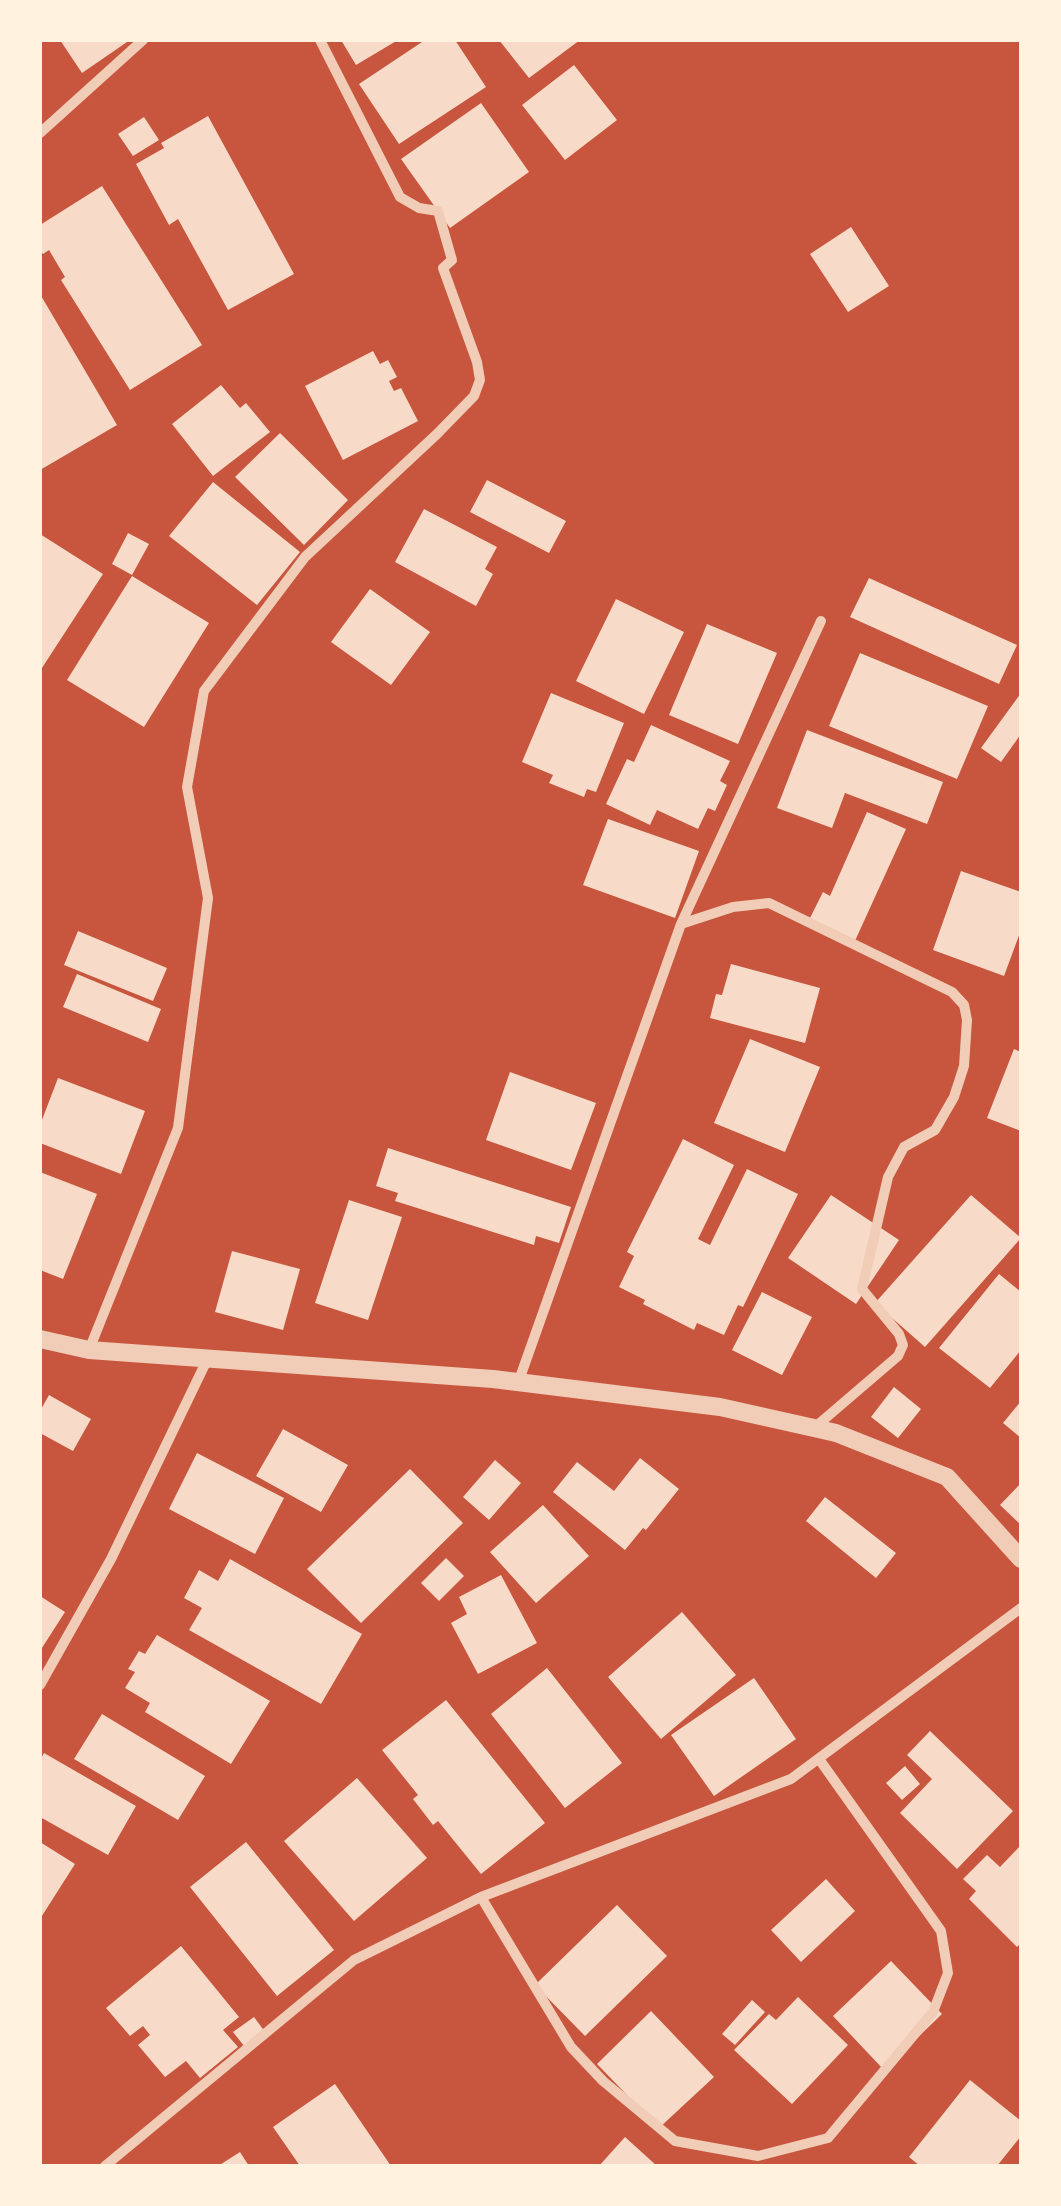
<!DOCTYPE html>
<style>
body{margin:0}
#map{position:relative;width:1061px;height:2206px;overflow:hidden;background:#c8553d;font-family:Montserrat,sans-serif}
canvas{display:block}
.frame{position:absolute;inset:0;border:42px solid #fff3e0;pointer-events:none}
</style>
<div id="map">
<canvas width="1061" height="2206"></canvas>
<div class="frame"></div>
</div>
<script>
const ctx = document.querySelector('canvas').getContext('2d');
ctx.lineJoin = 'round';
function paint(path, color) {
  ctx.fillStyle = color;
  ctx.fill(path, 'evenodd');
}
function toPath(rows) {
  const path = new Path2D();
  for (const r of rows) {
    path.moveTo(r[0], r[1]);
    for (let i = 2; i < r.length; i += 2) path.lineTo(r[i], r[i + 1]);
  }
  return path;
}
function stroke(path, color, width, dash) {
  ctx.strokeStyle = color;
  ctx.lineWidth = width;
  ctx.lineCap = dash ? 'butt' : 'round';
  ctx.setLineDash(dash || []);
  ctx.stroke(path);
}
paint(toPath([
 [60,40,130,40,82,73],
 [341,40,398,40,356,65],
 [425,40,455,40,486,87,399,144,359,84],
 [499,40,580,40,529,78],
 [574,65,617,120,565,160,522,105],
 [481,103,529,172,450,228,401,159],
 [208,116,294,274,228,310,178,219,169,225,136,164,164,148,161,143],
 [144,117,159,140,133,156,118,134],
 [102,186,202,345,130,390,61,280,65,277,49,250,43,254,40,250,40,225],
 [851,227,889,286,848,312,810,254],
 [40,294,117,425,40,470],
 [373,351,380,364,388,360,397,377,389,381,394,391,401,388,418,421,343,460,305,386],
 [221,385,240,408,246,403,270,432,213,476,172,424],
 [280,433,348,500,304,545,235,477],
 [487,480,566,521,549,553,470,512],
 [213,482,300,552,257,605,169,536],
 [424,509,497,547,485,569,493,574,476,606,395,562],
 [128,533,149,544,132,575,112,564],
 [40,534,103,574,40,671],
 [132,576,209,623,144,727,67,680],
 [869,578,1017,645,999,684,850,617],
 [370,589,430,632,391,685,331,642],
 [616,599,684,632,644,714,576,681],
 [707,624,777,653,738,744,669,715],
 [860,653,988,706,957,779,829,726],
 [551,693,624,723,596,792,587,789,584,797,549,783,553,775,522,762],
 [1021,693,1021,734,1001,762,981,748],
 [651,725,730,761,720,781,727,785,715,811,708,808,698,829,657,810,650,825,606,804,627,759,634,762],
 [807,730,943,782,927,824,845,793,832,828,777,808],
 [867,812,906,829,854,943,808,922,823,892,830,896],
 [608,819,699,851,675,918,583,885],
 [961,871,1021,892,1021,930,1004,976,933,950],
 [78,931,167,968,153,1001,64,965],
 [731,964,820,988,805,1043,710,1018,716,994,722,995],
 [77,974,161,1009,148,1042,63,1007],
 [750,1039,820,1067,785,1152,714,1123],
 [1014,1049,1021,1052,1021,1131,987,1118],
 [510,1072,596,1103,571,1170,486,1140],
 [58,1078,145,1111,121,1174,40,1143,40,1125],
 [683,1139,734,1165,698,1239,710,1245,747,1169,798,1194,743,1307,738,1305,724,1335,697,1323,694,1330,643,1304,645,1300,619,1287,634,1256,627,1252],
 [388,1148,571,1207,559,1243,536,1236,534,1245,395,1201,398,1193,376,1186],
 [40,1172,97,1194,63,1279,40,1270],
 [831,1195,899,1240,856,1304,788,1258],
 [971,1195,1021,1238,925,1347,875,1303],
 [349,1200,402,1217,368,1320,315,1303],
 [232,1251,300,1269,283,1330,215,1312],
 [999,1274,1021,1292,1021,1350,990,1388,939,1348],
 [762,1292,812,1317,782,1375,732,1350],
 [894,1387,921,1409,898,1438,871,1417],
 [49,1395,91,1419,73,1451,40,1433,40,1411],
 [1021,1401,1021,1438,1003,1423],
 [283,1429,348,1465,321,1512,256,1476],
 [197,1453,284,1498,255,1554,169,1509],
 [640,1458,679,1489,646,1530,643,1528,625,1550,553,1492,577,1462,614,1491],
 [495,1460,521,1483,489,1520,463,1497],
 [410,1469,463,1523,361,1623,307,1569],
 [1021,1483,1021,1525,1000,1505],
 [825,1497,896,1553,876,1578,806,1521],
 [543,1505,589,1556,536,1603,490,1552],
 [446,1558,464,1576,439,1601,421,1583],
 [230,1559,362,1634,321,1704,189,1630,202,1608,184,1598,199,1570,218,1581],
 [501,1575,537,1643,478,1674,451,1623,467,1614,459,1597],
 [40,1596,65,1612,40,1651],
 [682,1612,736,1675,661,1739,608,1677],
 [157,1635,270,1701,231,1764,145,1712,150,1703,125,1688,135,1672,128,1669,139,1651,145,1654],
 [547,1668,622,1763,565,1808,491,1714],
 [754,1678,796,1739,714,1796,671,1735],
 [446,1700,545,1823,481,1874,438,1821,433,1825,413,1799,418,1795,382,1750],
 [102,1714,205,1776,178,1820,74,1759],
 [930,1731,1013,1811,957,1869,900,1813,932,1779,907,1755],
 [44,1753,136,1806,108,1855,40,1817,40,1761],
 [905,1766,920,1784,902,1800,886,1783],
 [357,1778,427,1858,354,1921,284,1841],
 [40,1842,75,1864,40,1919],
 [246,1842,334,1950,277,1996,190,1887],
 [1021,1845,1021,1943,1017,1947,969,1899,976,1891,963,1879,987,1855,1000,1867],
 [826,1879,855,1911,801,1962,771,1930],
 [617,1905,667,1956,585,2036,535,1985],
 [181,1946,239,2017,223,2030,238,2047,200,2078,186,2061,165,2077,138,2045,150,2035,143,2026,130,2036,106,2008],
 [891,1961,942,2014,884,2070,833,2016],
 [798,1997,848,2045,792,2104,734,2050,769,2014,776,2020],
 [752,2000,765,2012,735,2045,722,2034],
 [651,2011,714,2077,659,2128,597,2064],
 [254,2017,268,2036,248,2051,233,2032],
 [970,2080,1021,2121,1021,2136,997,2166,920,2166,909,2157],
 [335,2084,391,2166,300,2166,273,2127],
 [625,2137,657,2166,599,2166],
 [240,2152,249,2166,218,2166]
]), '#f7dbc8');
stroke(toPath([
 [40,133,143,40],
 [681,924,733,907,769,903,952,992,964,1005,967,1020,964,1066,954,1097,935,1130,904,1147,888,1177,862,1289,899,1334,903,1345,898,1356,814,1428],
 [89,1350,178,1128,208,898,187,787,204,691,305,557,437,434,474,396,480,380,477,362,443,268,452,260,438,211,419,208,400,197,320,40],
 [518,1383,681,924,821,621],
 [40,1685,111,1559,208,1358],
 [481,1897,571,2047,603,2081,675,2141,758,2156,828,2138,933,2012,948,1973,941,1931,819,1759],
 [105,2166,354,1960,481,1897,791,1779,1021,1608]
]), '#f1ccb7', 10);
stroke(toPath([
 [40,1339,89,1350,493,1379,720,1407,814,1428,836,1433,947,1477,1021,1559]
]), '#f1ccb7', 18);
</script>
